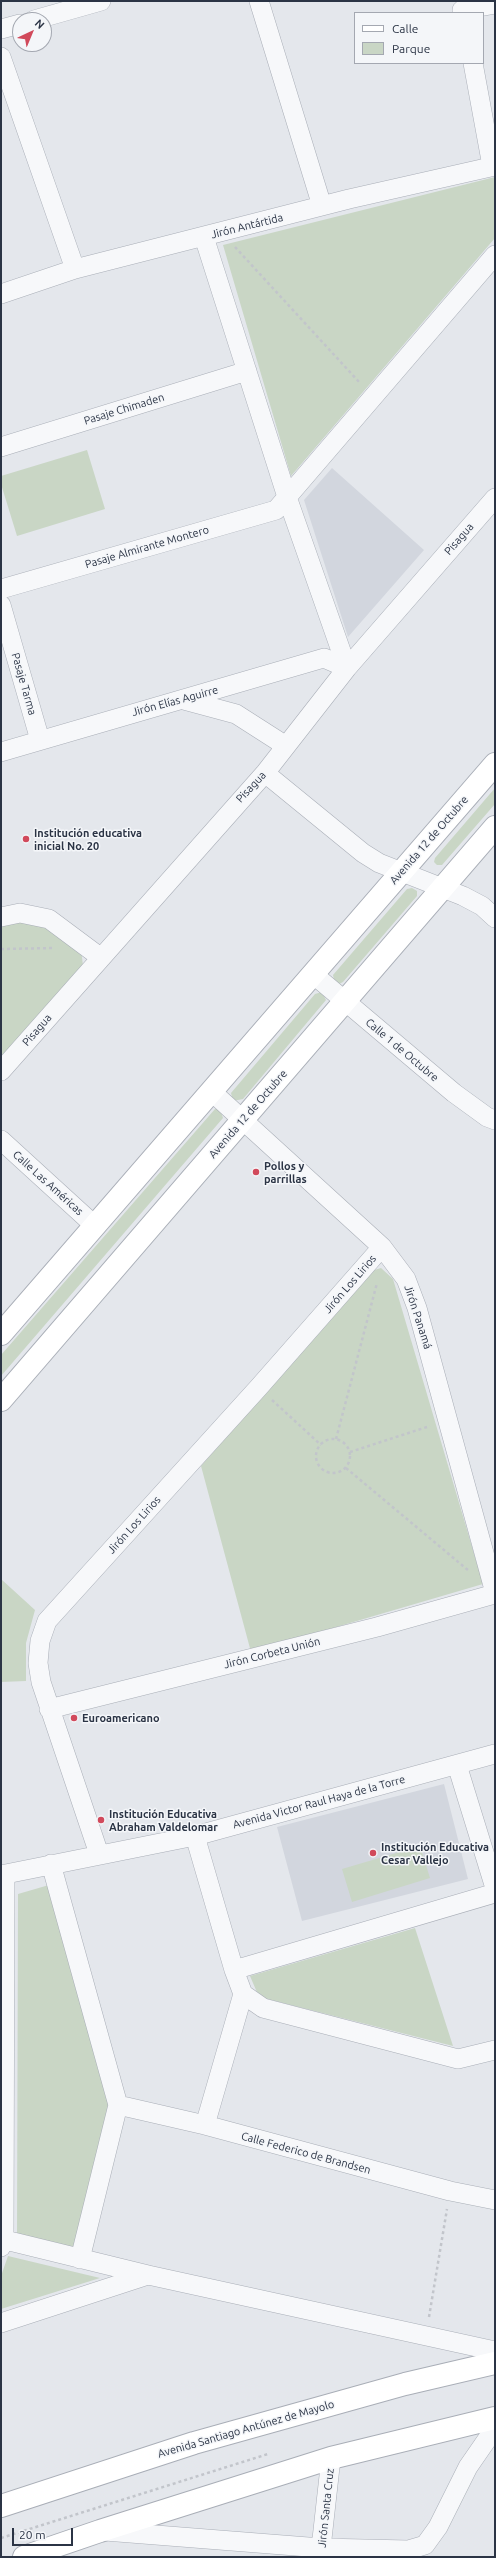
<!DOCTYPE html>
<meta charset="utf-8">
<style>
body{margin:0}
#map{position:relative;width:496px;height:2558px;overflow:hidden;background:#e4e7ec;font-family:Ubuntu,sans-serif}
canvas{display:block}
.frame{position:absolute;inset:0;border:2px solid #2b3445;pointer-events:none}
.legend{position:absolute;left:354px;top:12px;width:130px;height:52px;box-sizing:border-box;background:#f4f6f9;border:1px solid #a4a8b1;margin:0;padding:5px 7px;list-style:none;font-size:12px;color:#2b3445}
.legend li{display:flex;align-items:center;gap:8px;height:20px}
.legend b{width:20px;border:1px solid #a4a8b1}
.north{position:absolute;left:12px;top:12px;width:40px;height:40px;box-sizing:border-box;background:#f4f6f9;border:1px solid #a4a8b1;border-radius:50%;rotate:44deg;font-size:11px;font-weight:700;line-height:16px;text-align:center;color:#2b3445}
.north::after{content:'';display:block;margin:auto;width:14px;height:18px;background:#d1495b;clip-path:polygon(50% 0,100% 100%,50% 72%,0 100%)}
.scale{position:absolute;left:12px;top:2528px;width:61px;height:18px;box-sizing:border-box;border:2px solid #2b3445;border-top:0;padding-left:5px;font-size:12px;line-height:14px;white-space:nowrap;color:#2b3445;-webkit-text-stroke:3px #f4f6f9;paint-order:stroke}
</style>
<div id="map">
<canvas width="496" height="2558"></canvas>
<div class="frame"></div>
<ul class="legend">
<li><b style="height:5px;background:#fff"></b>Calle</li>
<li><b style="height:11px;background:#c9d6c5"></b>Parque</li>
</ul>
<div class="north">N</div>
<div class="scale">20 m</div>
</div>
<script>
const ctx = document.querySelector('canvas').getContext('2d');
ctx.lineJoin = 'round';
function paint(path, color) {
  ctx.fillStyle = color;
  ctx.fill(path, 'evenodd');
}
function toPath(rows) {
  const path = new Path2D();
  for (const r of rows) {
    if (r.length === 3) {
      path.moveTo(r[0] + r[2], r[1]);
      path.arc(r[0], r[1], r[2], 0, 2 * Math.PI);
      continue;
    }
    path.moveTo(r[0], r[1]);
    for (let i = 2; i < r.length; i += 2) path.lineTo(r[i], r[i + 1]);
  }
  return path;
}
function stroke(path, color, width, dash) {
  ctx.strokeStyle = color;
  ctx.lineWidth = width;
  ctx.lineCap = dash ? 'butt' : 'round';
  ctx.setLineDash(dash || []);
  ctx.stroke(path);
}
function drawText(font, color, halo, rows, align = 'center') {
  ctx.font = font + ' Ubuntu,sans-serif';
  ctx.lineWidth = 3;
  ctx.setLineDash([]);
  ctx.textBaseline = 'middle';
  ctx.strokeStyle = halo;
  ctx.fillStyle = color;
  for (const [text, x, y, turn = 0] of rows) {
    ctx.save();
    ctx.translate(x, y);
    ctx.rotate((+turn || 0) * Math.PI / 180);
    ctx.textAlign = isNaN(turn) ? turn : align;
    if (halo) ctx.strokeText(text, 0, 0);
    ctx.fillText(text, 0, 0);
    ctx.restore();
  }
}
paint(toPath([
 [332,468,424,550,348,637,304,500],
 [444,1784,468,1879,302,1921,277,1827]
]), '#d2d6de');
paint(toPath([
 [495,177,495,238,291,476,223,245],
 [87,450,105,509,17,536,1,484,1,476],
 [495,788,495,804,442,865,437,865,434,862,435,858],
 [412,888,417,891,417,896,343,982,339,984,334,980,333,975,407,889],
 [18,920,45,925,81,949,83,966,1,1059,1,926],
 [322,992,326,1000,243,1099,233,1101,231,1093,315,994],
 [215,1109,220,1109,223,1118,1,1376,1,1355],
 [381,1268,393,1279,483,1584,251,1652,201,1466,371,1271],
 [1,1579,35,1610,26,1643,26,1681,1,1682],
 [420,1846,430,1878,352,1902,342,1869],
 [49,1885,110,2110,76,2250,17,2238,18,1894],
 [415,1928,453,2046,259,1997,250,1976],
 [8,2256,100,2278,1,2309,1,2276]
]), '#c9d6c5');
const minor = toPath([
 [259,1,322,206],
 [462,10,495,4],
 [34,20,101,1],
 [1,29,20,24],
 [1,57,75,269],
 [473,63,492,166],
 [204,237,287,497,347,668],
 [1,294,75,269,349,199,495,166],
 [1,447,247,371],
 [1,589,276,510,495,255],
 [1,605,40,740],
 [184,700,236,714,286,746],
 [1,752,324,658,347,668],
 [265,773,363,853,379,863,463,896,482,906,495,918],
 [1,917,20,913,49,919,100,957],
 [313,974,454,1093,487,1117,495,1120],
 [1,1071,265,773,347,668,495,498],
 [211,1091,382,1247,406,1279,417,1308,495,1593],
 [1,1140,94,1225],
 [49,1709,377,1627,495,1594],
 [457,1765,495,1888],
 [195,1836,234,1970,243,1994,263,2008,458,2059,495,2050],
 [99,1854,41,1682,38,1663,40,1641,47,1621,259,1387,382,1247],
 [51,1864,118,2105,80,2259],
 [1,1875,195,1836,495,1754],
 [234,1970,495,1893],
 [118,2105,205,2125,450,2191,495,2200],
 [205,2125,243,1994],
 [1,2239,148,2275,495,2351],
 [1,2247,4,2240,5,1874],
 [1,2323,148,2275],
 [105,2531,321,2548,408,2550,425,2545,438,2527,468,2467,495,2428],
 [320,2557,331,2458]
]);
const secondary = toPath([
 [1,1334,495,764],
 [1,1400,495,827],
 [1,2506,194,2443,405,2384,495,2363],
 [24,2557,100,2531,331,2458,495,2418]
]);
stroke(minor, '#a9aeb7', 20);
stroke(secondary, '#a9aeb7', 24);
stroke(toPath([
 [235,247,360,383],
 [1,949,54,948],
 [272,1400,321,1445],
 [333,1456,17],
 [336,1439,377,1283],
 [350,1452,430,1426],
 [346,1468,469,1571],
 [429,2317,447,2209],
 [1,2538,268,2454]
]), '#c2c5cb', 2.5, [3, 3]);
stroke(minor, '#f7f8fa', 19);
stroke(secondary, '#fff', 22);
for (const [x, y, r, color] of [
 [26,839,4,"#d1495b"],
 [256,1172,4,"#d1495b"],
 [74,1718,4,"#d1495b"],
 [101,1820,4,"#d1495b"],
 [373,1853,4,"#d1495b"]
]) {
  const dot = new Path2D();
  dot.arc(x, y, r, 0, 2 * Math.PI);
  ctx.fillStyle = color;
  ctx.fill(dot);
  stroke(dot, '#f4f6f9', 1.5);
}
drawText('11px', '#2b3445', '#f4f6f9', [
 ["Jirón Antártida",247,226,-14],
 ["Pasaje Chimaden",124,409,-17],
 ["Pisagua",459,539,-49],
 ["Pasaje Almirante Montero",147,547,-16],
 ["Pasaje Tarma",24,684,74],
 ["Jirón Elías Aguirre",175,701,-15],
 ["Pisagua",251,787,-47],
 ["Avenida 12 de Octubre",429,840,-49],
 ["Pisagua",37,1030,-49],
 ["Calle 1 de Octubre",402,1050,40],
 ["Avenida 12 de Octubre",248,1114,-49],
 ["Calle Las Américas",48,1183,42],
 ["Jirón Los Lirios",350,1284,-49],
 ["Jirón Panamá",418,1317,72],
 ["Jirón Los Lirios",134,1525,-48],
 ["Jirón Corbeta Unión",272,1653,-14],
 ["Avenida Victor Raul Haya de la Torre",319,1802,-15],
 ["Calle Federico de Brandsen",306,2153,15],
 ["Avenida Santiago Antúnez de Mayolo",246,2429,-16],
 ["Jirón Santa Cruz",326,2508,-84]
]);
drawText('bold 11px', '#2b3445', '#f4f6f9', [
 ["Institución educativa",34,833],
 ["inicial No. 20",34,846],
 ["Pollos y",264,1166],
 ["parrillas",264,1179],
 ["Euroamericano",82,1718],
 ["Institución Educativa",109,1814],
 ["Abraham Valdelomar",109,1827],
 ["Institución Educativa",381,1847],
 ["Cesar Vallejo",381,1860]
], 'left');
</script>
